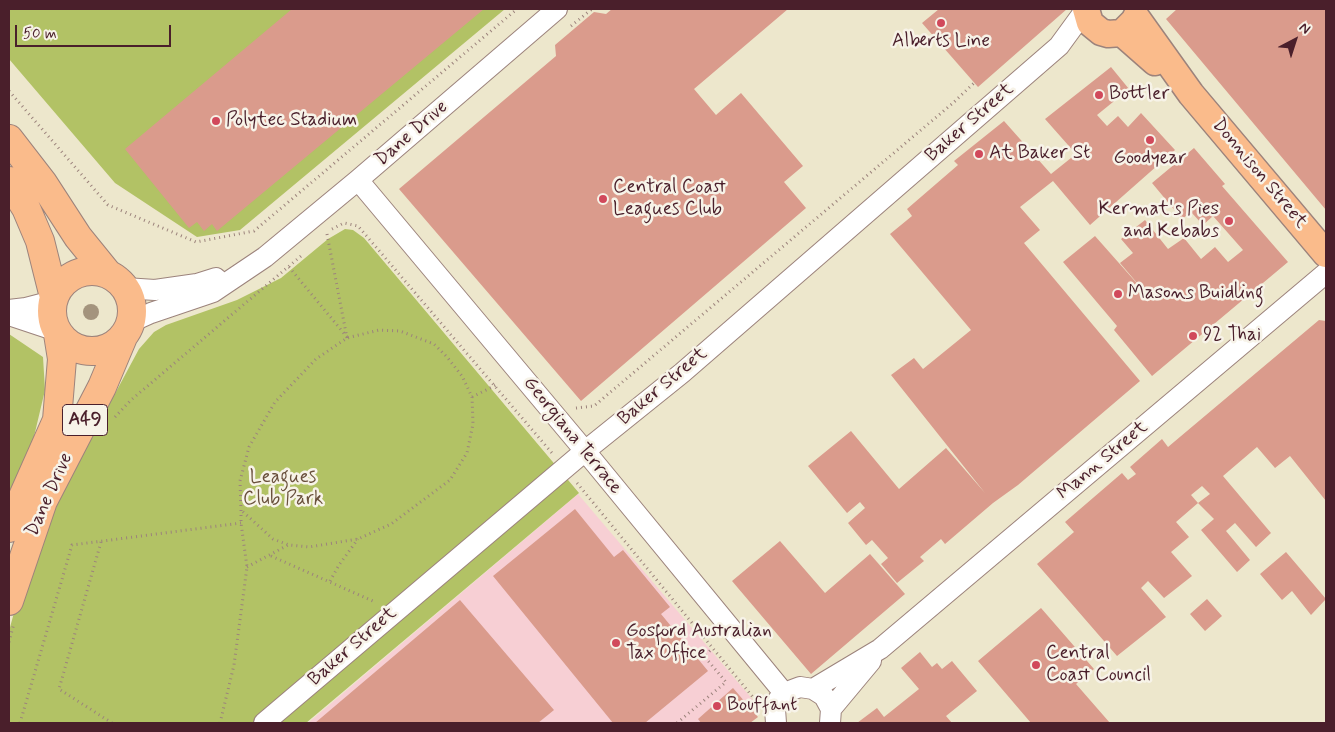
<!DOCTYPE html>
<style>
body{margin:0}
#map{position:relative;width:1335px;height:732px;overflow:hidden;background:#ede7cc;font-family:Mynerve,sans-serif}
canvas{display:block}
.frame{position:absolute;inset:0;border:10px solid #4a1f2b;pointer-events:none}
.north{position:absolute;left:1270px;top:15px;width:50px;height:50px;-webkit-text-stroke:4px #f7f3e8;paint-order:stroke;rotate:40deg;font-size:14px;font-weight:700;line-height:20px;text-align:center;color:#4a1f2b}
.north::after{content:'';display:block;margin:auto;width:18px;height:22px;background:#4a1f2b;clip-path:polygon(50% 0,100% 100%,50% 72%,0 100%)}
.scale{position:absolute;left:15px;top:25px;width:156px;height:22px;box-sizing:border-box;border:2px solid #4a1f2b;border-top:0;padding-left:6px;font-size:15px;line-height:18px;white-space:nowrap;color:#4a1f2b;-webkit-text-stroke:4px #f7f3e8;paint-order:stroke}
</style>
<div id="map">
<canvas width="1335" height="732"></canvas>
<div class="frame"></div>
<div class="north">N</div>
<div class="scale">50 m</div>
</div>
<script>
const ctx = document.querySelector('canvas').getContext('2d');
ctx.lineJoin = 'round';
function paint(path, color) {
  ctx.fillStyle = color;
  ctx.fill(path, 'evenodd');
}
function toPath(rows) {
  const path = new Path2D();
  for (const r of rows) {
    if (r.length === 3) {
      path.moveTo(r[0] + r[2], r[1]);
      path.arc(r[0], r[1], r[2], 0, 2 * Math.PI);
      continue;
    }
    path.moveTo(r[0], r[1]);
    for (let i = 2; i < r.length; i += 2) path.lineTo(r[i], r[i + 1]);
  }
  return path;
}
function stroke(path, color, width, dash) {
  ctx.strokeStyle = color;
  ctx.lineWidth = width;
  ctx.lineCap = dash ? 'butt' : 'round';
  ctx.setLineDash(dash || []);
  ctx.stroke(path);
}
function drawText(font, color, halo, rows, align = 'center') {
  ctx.font = font + ' Mynerve,sans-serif';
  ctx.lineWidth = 5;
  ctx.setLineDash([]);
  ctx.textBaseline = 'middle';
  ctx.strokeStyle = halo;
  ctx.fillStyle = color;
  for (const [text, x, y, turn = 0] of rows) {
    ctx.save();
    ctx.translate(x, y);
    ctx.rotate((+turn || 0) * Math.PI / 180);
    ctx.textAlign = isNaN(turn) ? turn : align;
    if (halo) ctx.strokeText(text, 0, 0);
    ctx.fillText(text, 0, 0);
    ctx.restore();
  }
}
paint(toPath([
 [578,494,759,707,740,723,308,723]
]), '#f7cfd4');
paint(toPath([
 [9,9,505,9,240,230,197,237,115,183,9,59],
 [345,229,353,230,364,238,579,493,306,723,9,723,9,631,21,587,54,507,139,349,154,332,166,325,237,300,281,278,328,239],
 [9,334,43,357,45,390,32,445,9,492]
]), '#b2c265');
paint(toPath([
 [292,9,484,9,217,231,212,224,204,231,197,222,189,228,125,149],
 [612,9,788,9,694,89,716,115,741,93,803,166,784,182,806,208,581,401,399,189,556,56,555,45,594,12,606,14],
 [939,9,1067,9,978,87,922,23],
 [1177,9,1326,9,1326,210,1166,19],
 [1111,67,1129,89,1097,115,1107,126,1118,116,1128,127,1141,113,1175,150,1090,225,1053,181,1020,207,1040,230,1024,243,1140,381,1018,485,993,503,945,544,941,539,920,557,924,561,897,583,881,564,888,558,872,540,866,545,848,523,865,508,860,502,847,513,808,466,851,431,899,489,946,448,985,493,891,375,914,358,923,369,971,330,890,234,912,216,907,209,958,165,954,161,1004,121,1051,174,1076,154,1045,119],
 [1194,148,1225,184,1222,186,1288,262,1152,376,1114,330,1117,326,1063,262,1095,236,1149,297,1120,263,1133,253,1121,239,1145,220,1168,249,1184,238,1201,259,1215,247,1228,262,1243,250,1213,216,1203,225,1191,212,1182,219,1152,183],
 [1319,320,1326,321,1326,501,1290,456,1275,468,1257,447,1223,476,1271,533,1256,547,1235,523,1226,531,1250,560,1237,572,1201,530,1214,519,1198,503,1176,522,1189,537,1171,552,1192,576,1164,598,1148,581,1141,588,1166,617,1117,656,1037,564,1074,532,1065,522,1122,473,1128,480,1136,474,1130,467,1162,439,1168,447],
 [1202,486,1210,494,1198,503,1191,495],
 [575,509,614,557,623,550,670,607,661,614,708,671,645,723,613,723,493,576],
 [780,541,825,593,870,554,905,594,811,674,732,581],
 [1286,552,1326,599,1311,615,1292,591,1282,600,1260,574],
 [1207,599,1222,616,1205,631,1190,614],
 [460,600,554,710,538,723,315,723],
 [1041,608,1094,669,1076,684,1110,723,1031,723,978,661],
 [920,652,932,667,937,663,942,669,952,661,977,691,946,716,952,723,857,723,877,708,884,717,919,689,901,668],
 [733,688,758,717,750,723,701,723,698,719]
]), '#da9b8c');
const minor = toPath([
 [358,180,585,451,784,693],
 [125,288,155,290,197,284,216,278],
 [9,310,26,308,53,301],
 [9,315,57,331],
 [131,322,151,313,213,292,265,257,358,180,557,9],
 [813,689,880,649,1326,273],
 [831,709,871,661],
 [264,723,585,451,682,373,1059,46,1086,9],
 [776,723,775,709,778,700,784,693,800,687,813,689,824,696,831,709,830,723]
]);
const major = toPath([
 [1086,9,1090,23,1101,32,1108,34,1122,33,1134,21],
 [1136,17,1191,94,1326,254],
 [1122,33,1155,62]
]);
const highway = toPath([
 [9,139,43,183,78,237,108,274],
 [9,181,26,208,40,241,54,297],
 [92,311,40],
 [9,528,57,420,62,359,58,334],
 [9,601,43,501,102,387,123,337]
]);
stroke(minor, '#9c837c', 22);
stroke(major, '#9c837c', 29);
stroke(highway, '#9c837c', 30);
stroke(toPath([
 [571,26,592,9],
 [9,91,108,205,196,242,254,231,517,9],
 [332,229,344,223,358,226,552,453],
 [327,234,347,338],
 [289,267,347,337],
 [472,397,496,385],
 [576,408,594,406,953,103,974,83],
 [115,417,131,400,301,256],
 [577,483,757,702],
 [101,542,59,689,112,723],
 [271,556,375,602],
 [247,567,288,545],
 [330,581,339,565,358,539],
 [9,642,14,623],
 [20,723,72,545,241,523],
 [220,723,234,665,247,567,241,523,241,510,240,481,249,447,275,402,316,359,347,338,379,330,400,331,434,344,447,357,462,376,472,397,473,424,467,453,450,480,391,524,358,539,309,547,289,545,273,539,241,510],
 [677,723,726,682,704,656,713,648]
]), '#9c837c', 3, [1, 4]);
stroke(minor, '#fff', 20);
stroke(major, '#fabb8b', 26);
stroke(highway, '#fabb8b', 28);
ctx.fillStyle = '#a4947d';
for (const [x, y] of [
 [91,312]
]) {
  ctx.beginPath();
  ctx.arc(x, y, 8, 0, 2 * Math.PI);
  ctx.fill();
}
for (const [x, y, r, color] of [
 [941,23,5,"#d1495b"],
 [1099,95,5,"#d1495b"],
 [216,121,5,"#d1495b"],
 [1150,140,5,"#d1495b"],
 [979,154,5,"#d1495b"],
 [603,199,5,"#d1495b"],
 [1229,221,5,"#d1495b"],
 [1118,294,5,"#d1495b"],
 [1193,336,5,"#d1495b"],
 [616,643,5,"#d1495b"],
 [1036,665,5,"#d1495b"],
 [717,706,5,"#d1495b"]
]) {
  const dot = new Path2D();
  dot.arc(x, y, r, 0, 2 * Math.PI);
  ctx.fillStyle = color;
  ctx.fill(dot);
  stroke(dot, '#f7f3e8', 2);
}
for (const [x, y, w] of [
 [85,420,45]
]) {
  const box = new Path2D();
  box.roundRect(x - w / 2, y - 15.5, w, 31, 4);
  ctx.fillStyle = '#f7f3e8';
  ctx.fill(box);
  stroke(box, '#4a1f2b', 1);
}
drawText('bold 18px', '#4a1f2b', null, [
 ["A49",85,420]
]);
drawText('19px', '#4a1f2b', '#f7f3e8', [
 ["Alberts Line",941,42,"center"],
 ["Bottler",1109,95],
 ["Polytec Stadium",226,121],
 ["At Baker St",989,154],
 ["Goodyear",1150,159,"center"],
 ["Central Coast",613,188],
 ["Leagues Club",613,210],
 ["Kermat's Pies",1219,210,"right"],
 ["and Kebabs",1219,232,"right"],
 ["Masons Buidling",1128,294],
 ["92 Thai",1203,336],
 ["Gosford Australian",626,632],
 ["Tax Office",626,654],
 ["Central",1046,654],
 ["Coast Council",1046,676],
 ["Bouffant",727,706]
], 'left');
drawText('19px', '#4a1f2b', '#f7f3e8', [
 ["Baker Street",970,123,-41],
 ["Dane Drive",412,134,-41],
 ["Donnison Street",1259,174,50],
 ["Baker Street",663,387,-40],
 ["Georgiana Terrace",572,436,51],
 ["Mann Street",1103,461,-40],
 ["Dane Drive",50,495,-66],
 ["Baker Street",353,647,-41]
]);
drawText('19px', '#69503c', '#f7f3e8', [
 ["Leagues",283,478],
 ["Club Park",283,500]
]);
</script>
